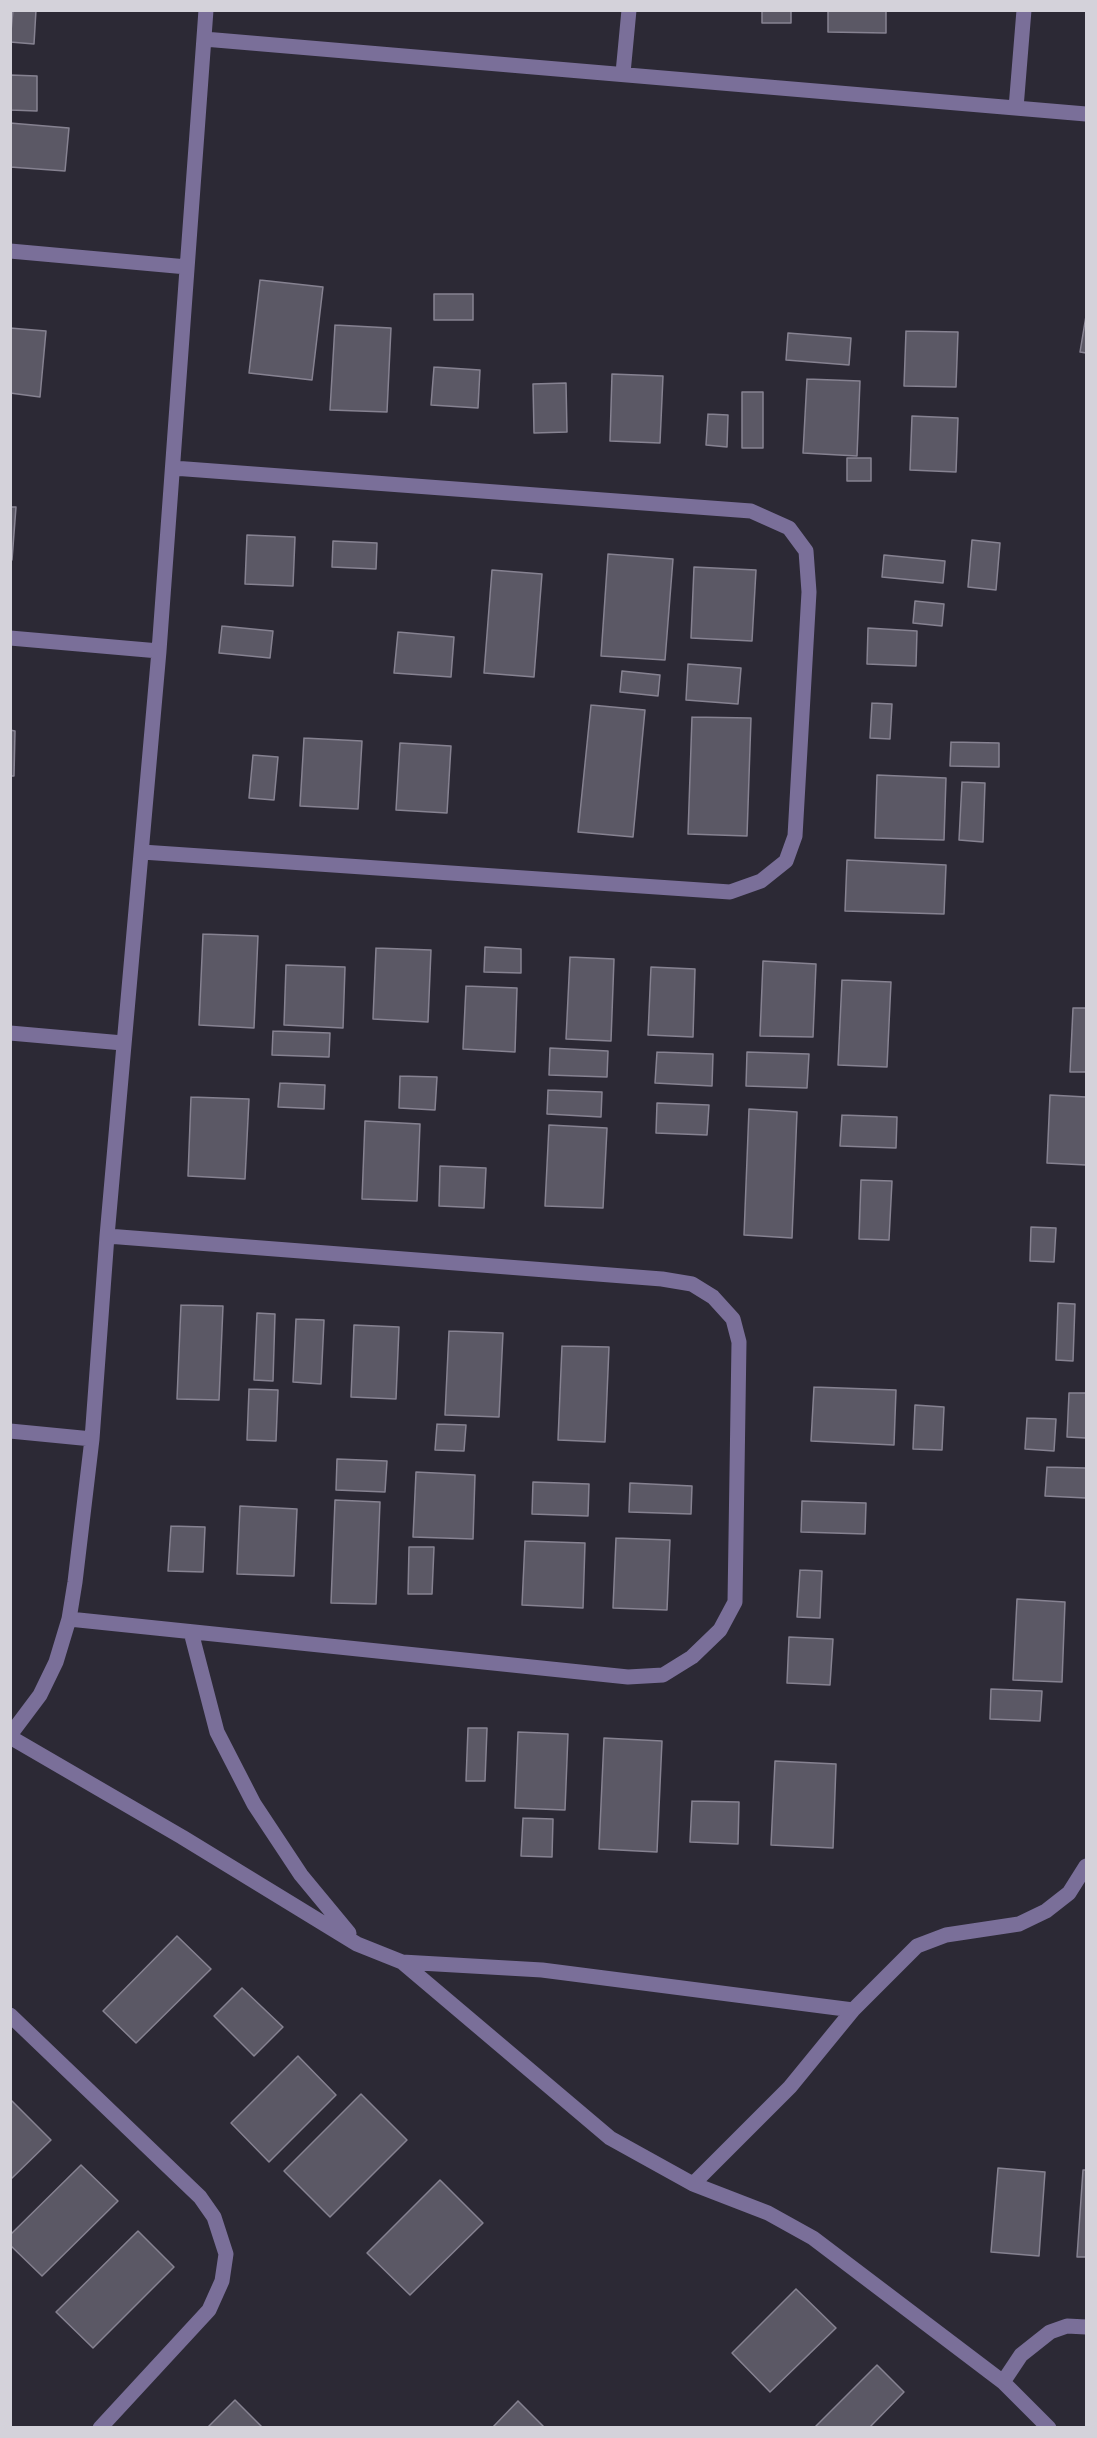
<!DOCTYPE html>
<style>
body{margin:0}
#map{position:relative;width:1097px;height:2438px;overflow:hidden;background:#2c2935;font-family:Rubik,sans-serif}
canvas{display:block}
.frame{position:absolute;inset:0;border:12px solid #d4d2da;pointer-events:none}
</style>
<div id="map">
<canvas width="1097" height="2438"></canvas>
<div class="frame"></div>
</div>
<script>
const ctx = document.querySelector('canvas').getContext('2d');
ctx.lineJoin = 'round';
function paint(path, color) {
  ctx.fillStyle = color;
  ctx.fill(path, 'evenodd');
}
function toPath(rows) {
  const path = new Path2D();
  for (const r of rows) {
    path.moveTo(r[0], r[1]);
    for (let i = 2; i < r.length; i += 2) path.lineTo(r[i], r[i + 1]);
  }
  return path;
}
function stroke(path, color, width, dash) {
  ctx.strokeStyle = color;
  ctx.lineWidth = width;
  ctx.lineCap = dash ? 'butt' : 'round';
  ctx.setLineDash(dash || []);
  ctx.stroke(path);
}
const building = toPath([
 [13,10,36,10,34,44,10,42,13,10],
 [762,10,791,10,791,23,762,23,762,10],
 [828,10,886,10,886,33,828,32,828,10],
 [10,75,37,76,37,111,10,110,10,75],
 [10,123,69,128,65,171,10,167,10,123],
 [260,280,323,287,312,380,249,373,260,280],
 [434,294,473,294,473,320,434,320,434,294],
 [1086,316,1086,353,1080,352,1086,316],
 [335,325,391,328,387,412,330,410,335,325],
 [10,328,46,331,40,397,10,393,10,328],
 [906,331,958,332,956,387,904,386,906,331],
 [788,333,851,338,849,365,786,360,788,333],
 [434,367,480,370,478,408,431,405,434,367],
 [612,374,663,376,660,443,610,441,612,374],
 [807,379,860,381,857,456,803,453,807,379],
 [566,383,567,432,534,433,533,384,566,383],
 [742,392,763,392,763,448,742,448,742,392],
 [708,414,728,415,727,447,706,445,708,414],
 [912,416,958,418,956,472,910,470,912,416],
 [847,458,871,458,871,481,847,481,847,458],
 [10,507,16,507,12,560,10,560,10,507],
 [247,535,295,537,293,586,245,584,247,535],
 [972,540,1000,543,996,590,968,587,972,540],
 [333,541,377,543,376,569,332,567,333,541],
 [608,554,673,559,665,660,601,656,608,554],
 [884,555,945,561,943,583,882,577,884,555],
 [694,567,756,570,752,641,691,638,694,567],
 [492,570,542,574,534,677,484,673,492,570],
 [915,601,944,604,942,626,913,623,915,601],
 [222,626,273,631,270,658,219,653,222,626],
 [868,628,917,631,916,666,867,664,868,628],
 [398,632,454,637,451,677,394,673,398,632],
 [688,664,741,668,738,704,686,700,688,664],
 [622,671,660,675,658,696,620,692,622,671],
 [872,703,892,704,890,739,870,738,872,703],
 [591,705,645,710,633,837,578,832,591,705],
 [692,717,751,718,747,836,688,834,692,717],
 [10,730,15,731,14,776,10,776,10,730],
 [304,738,362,741,358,809,300,806,304,738],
 [951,742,999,743,999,767,950,766,951,742],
 [400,743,451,746,447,813,396,810,400,743],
 [253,755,278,757,274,800,249,798,253,755],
 [877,775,946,778,944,840,875,838,877,775],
 [962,782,985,783,983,842,959,840,962,782],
 [847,860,946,865,944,914,845,911,847,860],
 [203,934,258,936,254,1028,199,1025,203,934],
 [485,947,521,949,521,973,484,972,485,947],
 [376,948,431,950,428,1022,373,1019,376,948],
 [570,957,614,959,611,1041,566,1039,570,957],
 [763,961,816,964,813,1037,760,1036,763,961],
 [286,965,345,967,343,1028,284,1025,286,965],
 [651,967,695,969,693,1037,648,1035,651,967],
 [842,980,891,982,887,1067,838,1065,842,980],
 [466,986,517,988,515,1052,463,1049,466,986],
 [1073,1008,1086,1008,1086,1072,1070,1072,1073,1008],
 [273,1031,330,1033,329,1057,272,1055,273,1031],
 [550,1048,608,1051,607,1077,549,1075,550,1048],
 [657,1052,713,1054,712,1086,655,1083,657,1052],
 [747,1052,809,1054,807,1088,746,1086,747,1052],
 [400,1076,437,1077,435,1110,399,1108,400,1076],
 [280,1083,325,1085,324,1109,278,1107,280,1083],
 [548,1090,602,1092,601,1117,547,1114,548,1090],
 [1050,1095,1086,1097,1086,1165,1047,1163,1050,1095],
 [191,1097,249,1099,245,1179,188,1176,191,1097],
 [657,1103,709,1105,707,1135,656,1133,657,1103],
 [749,1109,797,1112,792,1238,744,1235,749,1109],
 [842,1115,897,1117,896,1148,840,1146,842,1115],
 [365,1121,420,1124,417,1201,362,1199,365,1121],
 [549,1125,607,1128,603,1208,545,1206,549,1125],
 [440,1166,486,1168,484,1208,439,1206,440,1166],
 [861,1180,892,1181,889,1240,859,1239,861,1180],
 [1031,1227,1056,1228,1054,1262,1030,1261,1031,1227],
 [1058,1303,1075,1304,1073,1361,1056,1360,1058,1303],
 [181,1305,223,1306,219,1400,177,1399,181,1305],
 [257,1313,275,1314,273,1381,254,1380,257,1313],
 [296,1319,324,1320,321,1384,293,1382,296,1319],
 [354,1325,399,1327,396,1399,351,1397,354,1325],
 [449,1331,503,1333,499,1417,445,1415,449,1331],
 [562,1346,609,1347,605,1442,558,1440,562,1346],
 [814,1387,896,1390,894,1445,811,1441,814,1387],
 [249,1389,278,1390,276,1441,247,1440,249,1389],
 [1069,1393,1086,1393,1086,1438,1067,1437,1069,1393],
 [915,1405,944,1407,942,1450,913,1449,915,1405],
 [1027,1418,1056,1419,1054,1451,1025,1449,1027,1418],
 [437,1424,466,1425,464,1451,435,1450,437,1424],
 [337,1459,387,1461,385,1492,336,1490,337,1459],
 [1047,1467,1086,1468,1086,1498,1045,1496,1047,1467],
 [416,1472,475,1475,473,1539,413,1537,416,1472],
 [533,1482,589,1484,588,1516,532,1514,533,1482],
 [630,1483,692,1486,691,1514,629,1512,630,1483],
 [335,1500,380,1502,376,1604,331,1603,335,1500],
 [802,1501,866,1503,865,1534,801,1532,802,1501],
 [240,1506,297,1509,294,1576,237,1574,240,1506],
 [171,1526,205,1527,203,1572,168,1571,171,1526],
 [616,1538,670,1540,667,1610,613,1608,616,1538],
 [525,1541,585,1543,583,1608,522,1605,525,1541],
 [409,1547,434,1547,432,1594,408,1594,409,1547],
 [800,1570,822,1571,820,1618,797,1617,800,1570],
 [1017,1599,1065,1602,1062,1682,1013,1680,1017,1599],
 [789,1637,833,1639,830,1685,787,1683,789,1637],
 [991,1689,1042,1691,1040,1721,990,1719,991,1689],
 [468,1728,487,1728,485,1781,466,1781,468,1728],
 [518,1732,568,1734,565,1810,515,1808,518,1732],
 [604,1738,662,1741,657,1852,599,1849,604,1738],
 [775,1761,836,1764,833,1848,771,1845,775,1761],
 [692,1801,739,1802,738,1844,690,1842,692,1801],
 [523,1818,553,1819,552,1857,521,1856,523,1818],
 [177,1936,211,1969,136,2043,103,2011,177,1936],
 [242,1988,283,2027,254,2056,214,2016,242,1988],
 [298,2056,336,2095,269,2162,231,2123,298,2056],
 [361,2094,407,2140,330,2217,284,2171,361,2094],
 [10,2099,51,2140,10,2180,10,2099],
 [81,2165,118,2201,42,2276,10,2245,10,2235,81,2165],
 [998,2168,1045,2172,1039,2256,991,2252,998,2168],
 [1083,2170,1086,2170,1086,2257,1077,2257,1083,2170],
 [440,2180,483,2223,410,2295,367,2253,440,2180],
 [138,2231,174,2267,93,2348,56,2312,138,2231],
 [796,2289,836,2328,770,2392,732,2353,796,2289],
 [877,2365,904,2392,869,2428,814,2428,877,2365],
 [235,2400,263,2428,207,2428,235,2400],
 [518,2401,545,2428,492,2428,518,2401]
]);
paint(building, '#5b5865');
stroke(building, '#868291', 1.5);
stroke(toPath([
 [204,39,1086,114],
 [623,73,629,10],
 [1016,108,1024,10],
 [10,251,187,267],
 [10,638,159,651],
 [142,852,730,892,761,881,786,861,795,836,809,592,806,551,789,528,751,511,173,468],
 [10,1033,123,1043],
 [10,1431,92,1439],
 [69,1619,628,1677,663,1675,692,1657,720,1630,735,1602,739,1342,733,1319,713,1297,692,1284,662,1279,107,1236],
 [191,1632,217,1732,254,1804,301,1875,349,1933],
 [10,1735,40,1695,56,1662,69,1619,75,1582,92,1439,107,1236,159,651,206,10],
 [10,1737,182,1837,357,1944,402,1962,610,2138,693,2184,768,2213,813,2238,1003,2382,1049,2428],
 [402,1962,542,1970,853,2010,917,1946,946,1935,1019,1924,1046,1911,1069,1893,1086,1866],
 [10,2015,200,2197,214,2217,226,2254,222,2281,209,2310,100,2428],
 [693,2184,790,2087,853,2010],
 [1003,2382,1021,2355,1050,2332,1067,2326,1086,2327]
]), '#7a6f99', 15);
</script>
